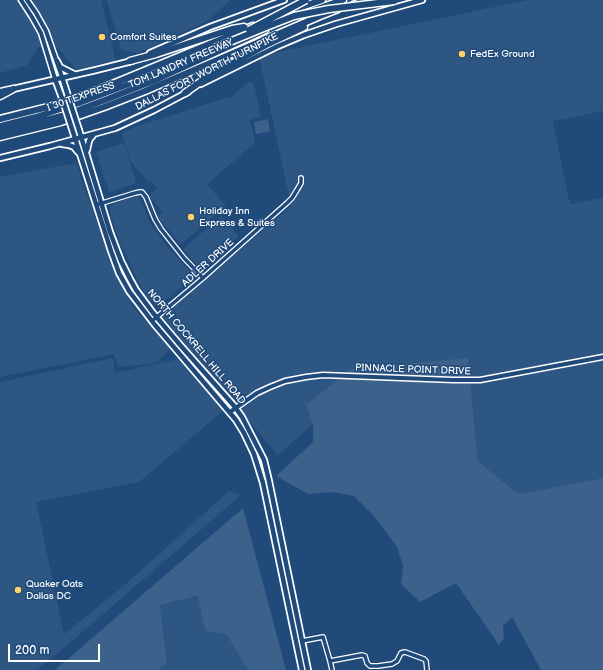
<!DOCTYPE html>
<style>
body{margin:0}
#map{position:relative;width:603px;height:670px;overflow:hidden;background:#1f4a7a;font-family:"Balsamiq Sans",sans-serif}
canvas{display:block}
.scale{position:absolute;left:8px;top:644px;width:92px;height:18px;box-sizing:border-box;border:2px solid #fff;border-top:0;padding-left:5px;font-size:12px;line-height:14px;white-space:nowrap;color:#fff;-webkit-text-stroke:3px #1f4a7a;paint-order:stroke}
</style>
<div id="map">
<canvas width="603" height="670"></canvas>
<div class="scale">200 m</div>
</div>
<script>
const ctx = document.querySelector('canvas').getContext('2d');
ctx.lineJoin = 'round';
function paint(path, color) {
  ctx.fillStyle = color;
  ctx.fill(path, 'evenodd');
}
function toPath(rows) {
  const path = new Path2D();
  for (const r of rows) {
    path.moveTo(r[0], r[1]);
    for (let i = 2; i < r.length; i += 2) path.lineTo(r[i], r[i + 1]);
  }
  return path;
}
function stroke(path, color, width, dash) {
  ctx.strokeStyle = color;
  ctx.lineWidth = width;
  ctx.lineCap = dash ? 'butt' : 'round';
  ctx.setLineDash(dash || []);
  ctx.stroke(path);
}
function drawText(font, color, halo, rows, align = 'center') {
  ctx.font = font + ' "Balsamiq Sans",sans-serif';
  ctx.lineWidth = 3;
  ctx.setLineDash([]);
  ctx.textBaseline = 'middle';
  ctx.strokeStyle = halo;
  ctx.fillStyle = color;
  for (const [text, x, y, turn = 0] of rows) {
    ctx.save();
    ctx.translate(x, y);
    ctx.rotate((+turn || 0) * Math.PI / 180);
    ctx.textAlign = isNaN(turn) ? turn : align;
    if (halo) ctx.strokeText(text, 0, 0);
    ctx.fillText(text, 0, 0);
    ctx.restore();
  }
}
paint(toPath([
 [0,0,101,0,116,61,76,69,56,46,39,46,27,65,0,73],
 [107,0,230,0,209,20,138,53,121,50],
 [528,0,603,0,603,111,553,121,570,204,603,198,603,478,518,494,478,461,468,359,313,424,278,455,160,318,291,206,259,56],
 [249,82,254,84,261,117,250,120,255,143,207,184,226,206,181,244,157,217,163,212,149,196,157,189,151,181,149,183,131,162,122,134,134,127,229,97,230,98],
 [124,143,136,183,109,192,96,152],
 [76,163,109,257,133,307,170,349,157,363,118,367,114,354,0,377,0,177],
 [135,196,138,196,141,199,149,222,154,229,165,244,193,275,191,279,158,307,146,295,140,285,119,240,110,213,110,207,113,204],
 [221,216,239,236,201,270,183,249],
 [113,358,115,373,179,359,224,410,139,482,36,502,64,634,128,582,229,491,241,495,57,654,37,670,0,670,0,382],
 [199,596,205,631,226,634,248,670,158,670,167,662,160,605]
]), '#2e5683');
paint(toPath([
 [268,119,270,131,256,134,254,122],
 [468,358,478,461,518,494,603,478,603,670,541,670,512,617,503,626,504,638,499,645,456,583,420,602,401,584,403,566,397,547,375,517,354,496,331,492,308,494,276,476,313,442,313,424,306,405,351,369],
 [243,508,286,670,248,670,226,634,205,631,198,596,160,605,167,663,158,670,55,670]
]), '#3c618b');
const minor = toPath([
 [96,205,135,193,140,192,142,192,146,197,155,219,161,229,184,258,203,278],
 [152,321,203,278,287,203,292,198,297,190,301,183,301,178],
 [302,641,323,637,330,661,332,670],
 [330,661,362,655,365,656,367,663,370,666,378,666,392,664,397,661,401,653,405,652,424,659,426,661,427,670]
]);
const tertiary = toPath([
 [21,0,32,17,41,33,55,79],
 [27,0,36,13,46,31,62,77],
 [0,91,9,89],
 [230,412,257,393,270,387,285,381,306,377,323,375,453,380,480,380,603,357]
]);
const secondary = toPath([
 [150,53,210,27,284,0],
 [57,61,60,67,74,74],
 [62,77,68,96],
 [55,79,62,98],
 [201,84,278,46,304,35,336,24,422,0],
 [13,89,96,70,132,61],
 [79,130,110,232,121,261,130,279,136,290,153,313,181,346,235,407,242,417,260,452,264,460,269,481,308,670],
 [73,132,111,251,119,273,129,291,155,325,236,420,244,433,254,454,263,483,302,670],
 [62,144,69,145,74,147,78,152],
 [87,150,89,141,90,139,94,134],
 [0,158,50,146,115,128,154,110,188,92]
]);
const motorway = toPath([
 [353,5,367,0],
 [314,10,343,0],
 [287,12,322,0],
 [130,61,156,54,232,29,244,27],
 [185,93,206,78,266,45,304,27],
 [0,96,13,89],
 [0,119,56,105,98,90,253,26],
 [0,126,36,117,79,103,134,82,215,48],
 [0,131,20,127,65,115,105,100,153,81,265,30],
 [0,137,61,122,104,107,145,91,320,16,338,9]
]);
stroke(minor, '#fff', 6);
stroke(tertiary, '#fff', 7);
stroke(secondary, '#fff', 8);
stroke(motorway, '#fff', 9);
stroke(minor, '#1f4a7a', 3.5);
stroke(tertiary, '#1f4a7a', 4);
stroke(secondary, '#1f4a7a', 4.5);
stroke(motorway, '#1f4a7a', 6);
const secondaryBridge = toPath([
 [68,96,79,130],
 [62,98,73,132]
]);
const motorwayBridge = toPath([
 [249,30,306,0],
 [215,48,266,27,294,16,329,9,394,1]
]);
stroke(secondaryBridge, '#fff', 8, []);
stroke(motorwayBridge, '#fff', 9, []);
stroke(secondaryBridge, '#1f4a7a', 4.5);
stroke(motorwayBridge, '#1f4a7a', 6);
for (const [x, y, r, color] of [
 [102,37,4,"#ffd166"],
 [462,54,4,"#ffd166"],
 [191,217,4,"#ffd166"],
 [18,590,4,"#ffd166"]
]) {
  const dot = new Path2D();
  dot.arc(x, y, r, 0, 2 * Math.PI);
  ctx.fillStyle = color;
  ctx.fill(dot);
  stroke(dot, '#1f4a7a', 1.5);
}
drawText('10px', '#fff', '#1f4a7a', [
 ["Comfort Suites",110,37],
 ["FedEx Ground",470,54],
 ["Holiday Inn",199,211],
 ["Express & Suites",199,223],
 ["Quaker Oats",26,584],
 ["Dallas DC",26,596]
], 'left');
drawText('10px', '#fff', '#1f4a7a', [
 ["TOM LANDRY FREEWAY",181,64,-23],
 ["DALLAS FORT WORTH TURNPIKE",207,72,-27],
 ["I 30 TEXPRESS",81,97,-19],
 ["ADLER DRIVE",208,263,-42],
 ["NORTH COCKRELL HILL ROAD",196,347,50],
 ["PINNACLE POINT DRIVE",413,370,2]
]);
</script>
